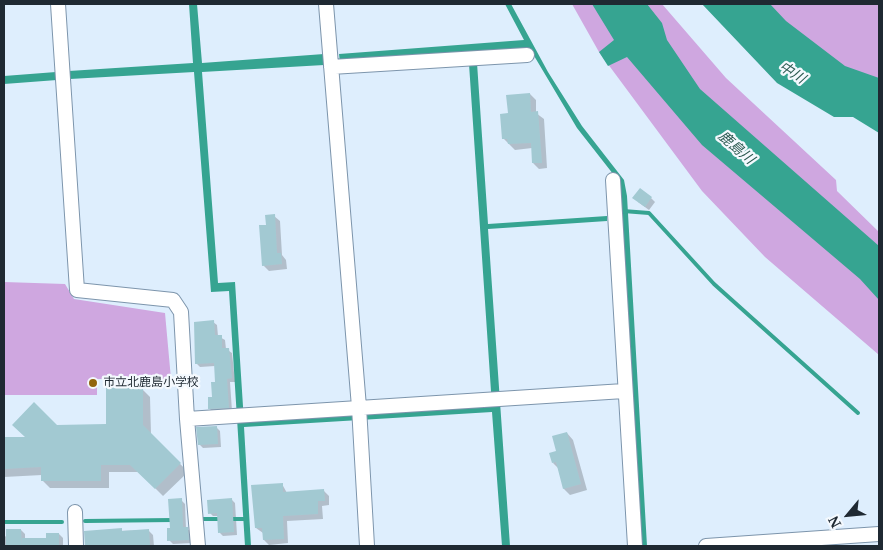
<!DOCTYPE html>
<meta charset="utf-8">
<style>
body{margin:0}
#map{position:relative;width:883px;height:550px;overflow:hidden;background:#deeefd;font-family:"Noto Serif",serif}
canvas{display:block}
.frame{position:absolute;inset:0;border:5px solid #1f2932;pointer-events:none}
.north{position:absolute;left:823px;top:490px;width:50px;height:50px;-webkit-text-stroke:4px #f4f9fe;paint-order:stroke;rotate:242deg;font-size:14px;font-weight:700;line-height:20px;text-align:center;color:#1f2932}
.north::after{content:'';display:block;margin:auto;width:18px;height:22px;background:#1f2932;clip-path:polygon(50% 0,100% 100%,50% 72%,0 100%)}
</style>
<div id="map">
<canvas width="883" height="550"></canvas>
<div class="frame"></div>
<div class="north">N</div>
</div>
<script>
const ctx = document.querySelector('canvas').getContext('2d');
ctx.lineJoin = 'round';
function paint(path, color) {
  ctx.fillStyle = color;
  ctx.fill(path, 'evenodd');
}
function toPath(rows) {
  const path = new Path2D();
  for (const r of rows) {
    path.moveTo(r[0], r[1]);
    for (let i = 2; i < r.length; i += 2) path.lineTo(r[i], r[i + 1]);
  }
  return path;
}
function stroke(path, color, width, dash) {
  ctx.strokeStyle = color;
  ctx.lineWidth = width;
  ctx.lineCap = dash ? 'butt' : 'round';
  ctx.setLineDash(dash || []);
  ctx.stroke(path);
}
function drawText(font, color, halo, rows, align = 'center') {
  ctx.font = font + ' "Noto Serif","Noto Sans JP",serif';
  ctx.lineWidth = 4.5;
  ctx.setLineDash([]);
  ctx.textBaseline = 'middle';
  ctx.strokeStyle = halo;
  ctx.fillStyle = color;
  for (const [text, x, y, turn = 0] of rows) {
    ctx.save();
    ctx.translate(x, y);
    ctx.rotate((+turn || 0) * Math.PI / 180);
    ctx.textAlign = isNaN(turn) ? turn : align;
    if (halo) ctx.strokeText(text, 0, 0);
    ctx.fillText(text, 0, 0);
    ctx.restore();
  }
}
paint(toPath([
 [572,4,608,4,879,285,879,355,765,257,702,191,599,52],
 [630,4,662,4,726,78,836,180,837,191,879,232,879,257,697,102],
 [732,4,879,4,879,111],
 [4,282,65,284,74,299,165,313,171,379,97,379,97,395,4,395]
]), '#cfa7e0');
paint(toPath([
 [189,4,197,4,202,63,324,54,324,65,202,72,218,283,235,282,244,422,492,406,469,64,477,63,488,224,607,216,607,221,488,229,510,546,502,546,492,412,244,427,251,546,245,546,229,291,211,292,194,72,70,79,69,71,193,63],
 [505,4,511,4,548,72,582,126,624,180,627,196,647,546,639,546,617,179,577,128,530,49,340,63,339,54,524,40],
 [592,4,647,4,662,23,667,40,700,89,879,246,879,300,860,279,702,145,627,57,608,66,599,52,614,40],
 [702,4,770,4,786,21,845,66,879,78,879,133,853,117,834,117,777,83],
 [56,72,57,80,4,84,4,76]
]), '#36a491');
paint(toPath([
 [530,94,536,100,536,113,544,119,547,168,539,169,533,163,532,148,515,150,503,138,509,115],
 [651,198,655,202,649,210,638,202],
 [274,216,280,221,282,255,286,260,287,269,269,271,263,265,267,226],
 [213,322,217,325,218,336,225,340,226,349,232,353,235,382,230,382,232,411,213,412,209,408,216,383,215,366,200,367,196,363],
 [142,389,150,397,151,434,188,472,163,496,139,472,109,472,109,488,50,488,42,480,42,475,4,477,4,439,28,439,57,426,107,426],
 [216,427,220,431,221,447,203,448,199,444],
 [567,433,573,440,587,490,570,495,564,489,558,468,553,463],
 [282,484,287,493,324,491,329,496,329,505,322,506,323,519,287,521,288,543,269,545,264,540,263,533,256,528],
 [181,500,185,504,186,528,191,532,192,543,173,544,169,540],
 [232,500,235,503,237,535,223,536,220,533,219,516,213,516,210,513],
 [21,530,25,534,25,539,47,539,59,534,63,538,63,546,4,546,4,537],
 [148,530,153,535,154,546,86,546,86,532]
]), '#0003');
stroke(toPath([
 [623,211,649,213,714,284,858,413],
 [200,519,220,519],
 [230,519,247,519],
 [85,521,173,520],
 [4,522,62,522]
]), '#36a491', 4);
paint(toPath([
 [530,93,531,112,538,111,542,163,532,163,531,143,508,144,507,139,502,139,500,114,508,113,506,95],
 [640,188,652,197,645,207,632,198],
 [275,214,277,253,281,253,282,264,262,266,259,225,266,225,265,215],
 [214,320,215,335,222,335,222,348,229,348,232,378,227,379,229,408,208,409,208,397,212,397,211,382,215,382,214,363,195,364,194,322],
 [106,387,143,387,143,425,181,463,155,489,130,465,101,465,101,481,41,481,41,467,4,469,4,437,25,437,12,425,34,402,57,425,106,424],
 [217,426,218,444,198,445,196,427],
 [567,432,581,484,563,489,556,462,552,463,549,453,556,451,552,436],
 [283,483,283,492,324,489,325,501,318,501,318,514,283,516,284,539,263,540,262,528,255,528,251,485],
 [182,498,183,527,188,527,189,540,167,541,167,528,170,528,168,499],
 [232,498,234,532,218,533,217,513,208,514,207,500],
 [122,528,122,531,149,529,150,546,85,546,84,531],
 [6,529,21,529,22,546,6,546],
 [46,533,59,533,59,546,22,546,22,538,46,538]
]), '#a2c9d2');
const minor = toPath([
 [58,4,77,290,173,300,181,312,187,419],
 [326,4,359,407,367,546],
 [331,67,527,55],
 [613,180,635,546],
 [75,512,76,546],
 [198,546,187,419,624,391],
 [706,546,879,534]
]);
stroke(minor, '#7d95ac', 16);
stroke(minor, '#fff', 14);
for (const [x, y, r, color] of [
 [93,383,5,"#91650f"]
]) {
  const dot = new Path2D();
  dot.arc(x, y, r, 0, 2 * Math.PI);
  ctx.fillStyle = color;
  ctx.fill(dot);
  stroke(dot, '#f4f9fe', 2);
}
drawText('12px', '#1f2932', '#f4f9fe', [
 ["市立北鹿島小学校",103,383]
], 'left');
drawText('italic 14px', '#2b5950', '#f4f9fe', [
 ["中川",792,73,33],
 ["鹿島川",736,148,41]
]);
</script>
